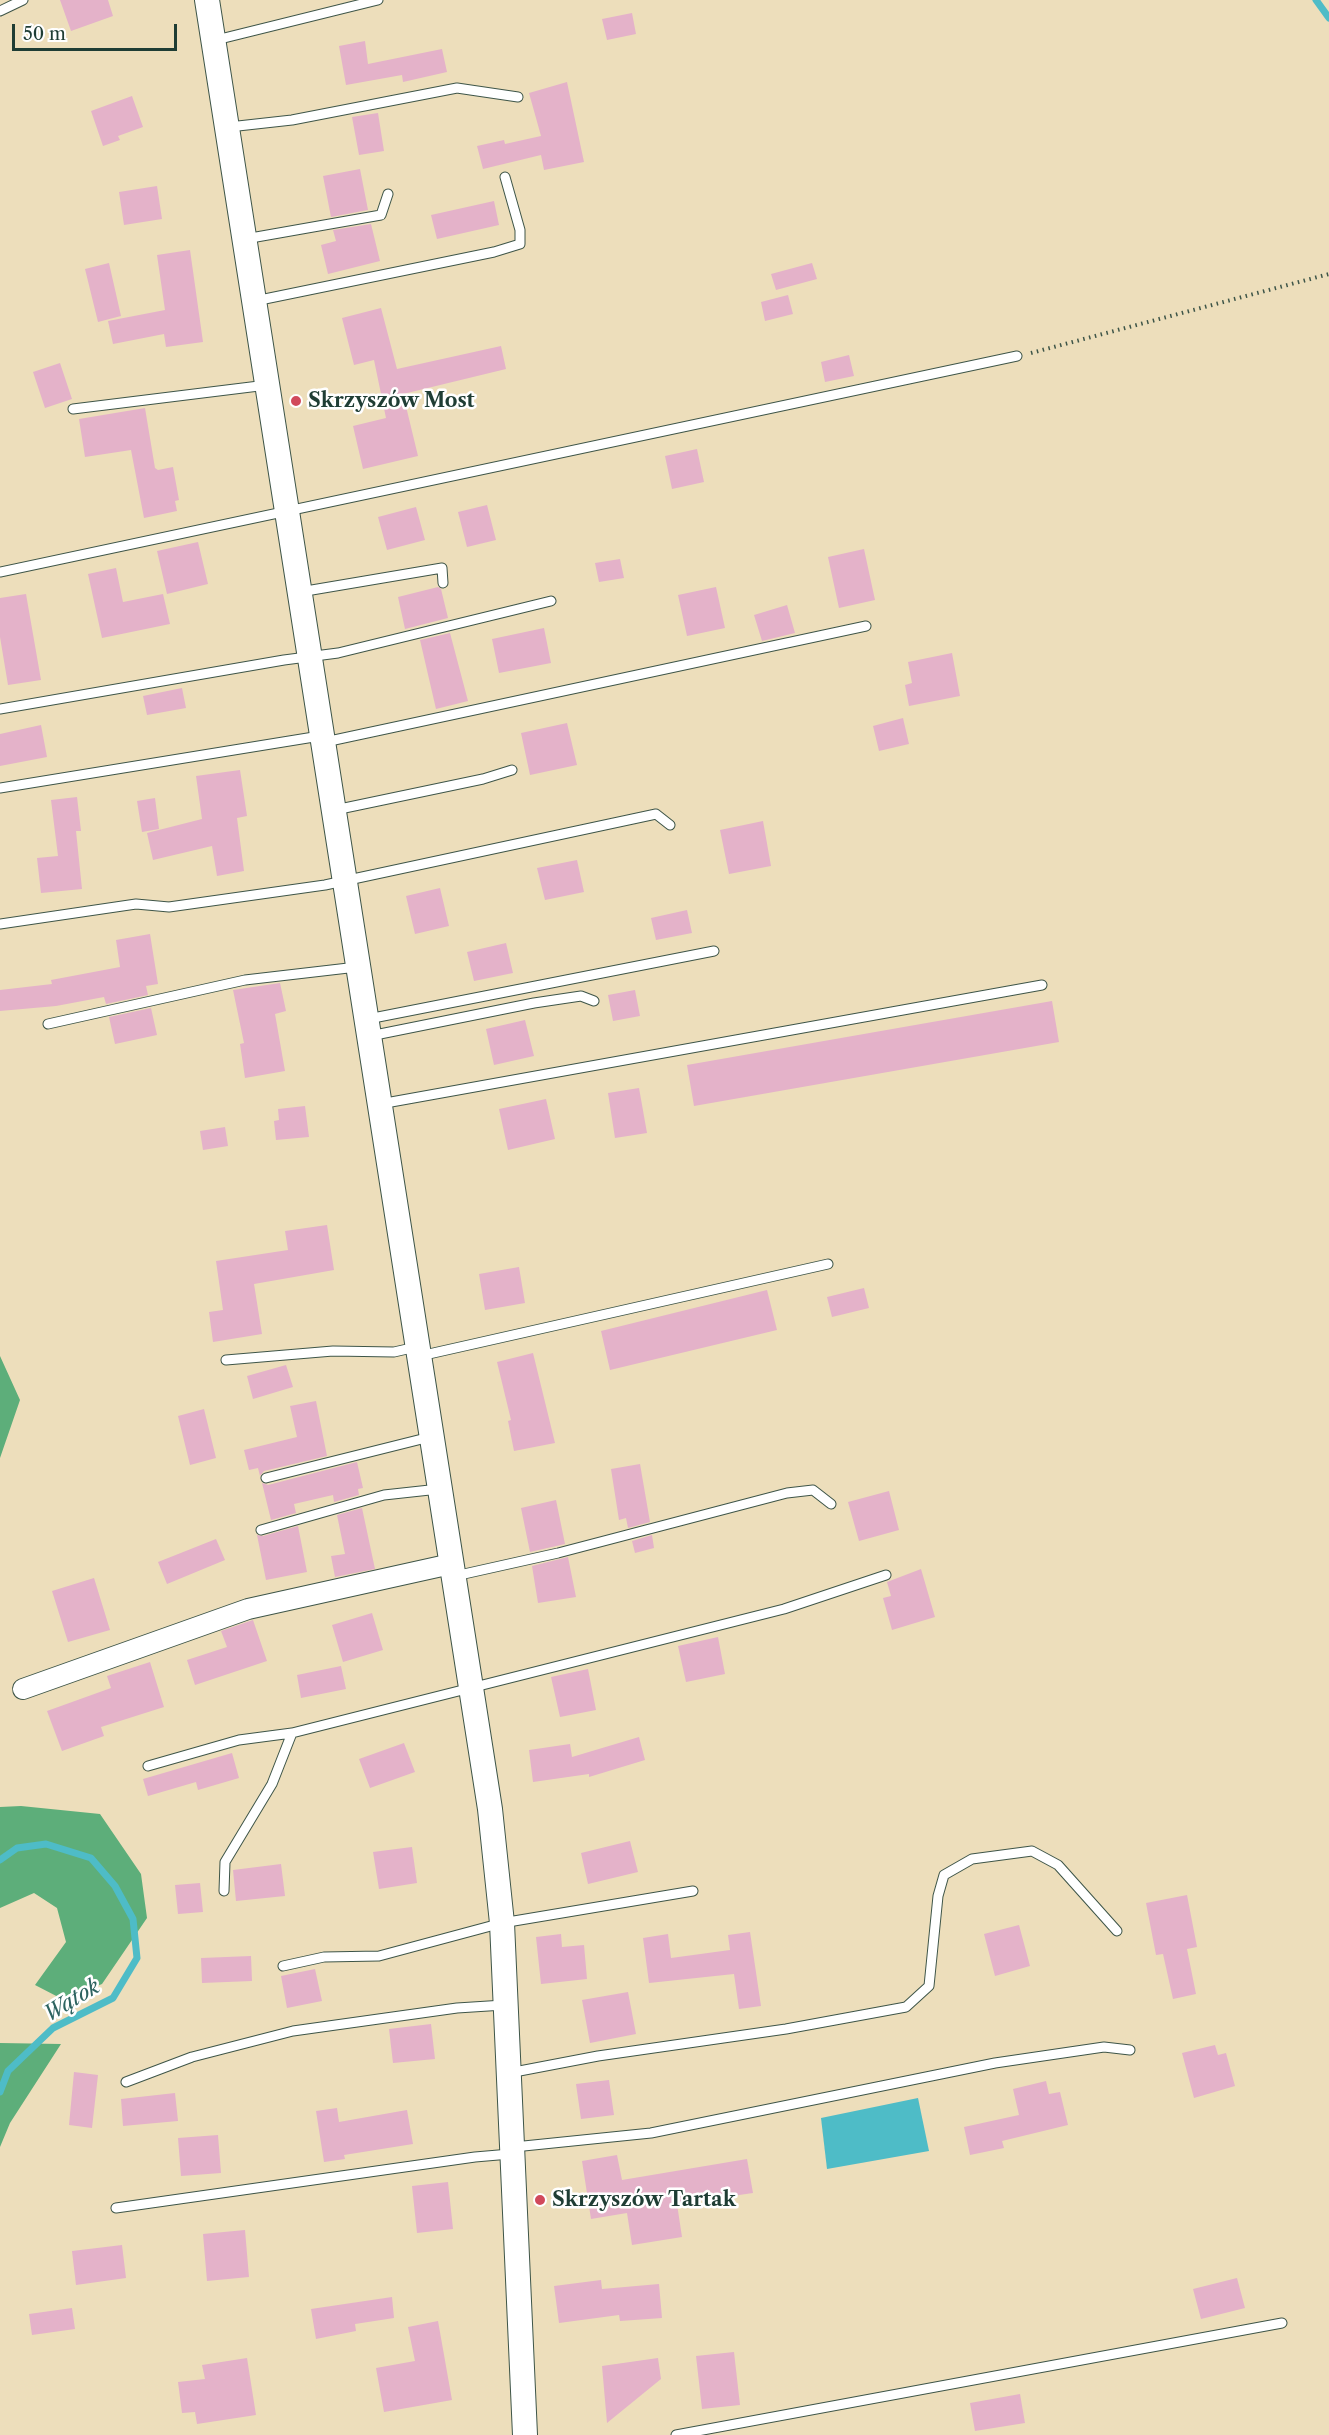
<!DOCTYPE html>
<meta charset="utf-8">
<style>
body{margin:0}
#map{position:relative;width:1329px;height:2435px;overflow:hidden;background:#eddebb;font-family:"Libre Caslon Text",serif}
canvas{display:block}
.scale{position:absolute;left:12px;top:24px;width:165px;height:27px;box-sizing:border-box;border:3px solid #1f3d34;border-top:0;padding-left:8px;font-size:18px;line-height:21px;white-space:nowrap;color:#1f3d34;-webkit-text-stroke:4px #fff;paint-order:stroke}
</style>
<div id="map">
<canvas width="1329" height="2435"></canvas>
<div class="scale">50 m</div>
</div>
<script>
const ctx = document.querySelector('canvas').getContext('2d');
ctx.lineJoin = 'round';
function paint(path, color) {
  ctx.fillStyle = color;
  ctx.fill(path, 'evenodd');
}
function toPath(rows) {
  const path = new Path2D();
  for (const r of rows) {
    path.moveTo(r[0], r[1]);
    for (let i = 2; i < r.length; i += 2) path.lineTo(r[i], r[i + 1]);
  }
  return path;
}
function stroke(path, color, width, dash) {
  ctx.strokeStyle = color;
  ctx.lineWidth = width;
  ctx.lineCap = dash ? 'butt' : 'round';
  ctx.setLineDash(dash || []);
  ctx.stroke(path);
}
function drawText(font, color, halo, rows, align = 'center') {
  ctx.font = font + ' "Libre Caslon Text",serif';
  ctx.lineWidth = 5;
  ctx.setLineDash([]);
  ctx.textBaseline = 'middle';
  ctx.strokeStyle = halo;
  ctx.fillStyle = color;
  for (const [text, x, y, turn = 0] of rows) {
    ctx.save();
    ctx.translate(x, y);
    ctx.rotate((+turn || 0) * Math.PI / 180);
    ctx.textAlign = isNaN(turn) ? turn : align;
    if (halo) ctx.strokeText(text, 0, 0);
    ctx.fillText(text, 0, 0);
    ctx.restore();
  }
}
paint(toPath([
 [0,1356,20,1400,0,1458],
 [21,1806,100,1814,141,1874,147,1918,102,1984,64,2000,35,1985,66,1942,57,1908,34,1893,0,1908,0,1807],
 [0,2043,61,2044,10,2123,0,2147]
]), '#5dae7a');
paint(toPath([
 [918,2098,929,2151,827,2169,821,2118]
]), '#4ebcc7');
stroke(toPath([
 [1316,0,1329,18],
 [0,1860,17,1848,46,1844,91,1858,115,1886,133,1919,137,1958,113,1998,53,2028,8,2071,0,2092]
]), '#4ebcc7', 7);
paint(toPath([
 [60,0,108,0,113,16,71,31],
 [632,13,636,34,607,40,602,19],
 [365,41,368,64,442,49,447,72,403,82,402,75,346,85,339,46],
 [567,82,584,162,544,170,541,155,483,169,477,146,504,140,505,144,541,136,529,93],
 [132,96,143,127,118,136,120,140,103,146,91,111],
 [378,113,384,151,359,155,352,117],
 [360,169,368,210,331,217,323,176],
 [157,186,162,219,124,225,119,192],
 [494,201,499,225,437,239,431,215],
 [371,224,380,261,328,274,321,245,336,241,333,230],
 [190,250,203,342,166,347,164,334,113,344,108,321,165,310,157,255],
 [109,263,121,316,98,322,85,269],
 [812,263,817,279,776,290,771,274],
 [788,295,793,314,765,321,761,302],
 [381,308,397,369,501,346,506,369,403,394,418,456,363,469,353,426,386,418,374,360,354,365,342,318],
 [849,355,854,376,825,382,821,362],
 [60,363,72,399,45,408,33,372],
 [145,408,155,468,158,470,173,467,179,500,175,501,177,511,144,518,131,450,85,457,79,419],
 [697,449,704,482,672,489,665,456],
 [487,505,496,540,467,547,458,512],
 [416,507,425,540,387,550,378,517],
 [198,542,208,584,167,594,157,551],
 [864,549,875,600,839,608,828,557],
 [620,559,624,578,599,582,595,563],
 [116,568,123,602,163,594,170,624,102,638,88,574],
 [438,587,441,589,448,618,405,629,398,597],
 [716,587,725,628,687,636,678,595],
 [26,594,41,680,8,685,0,637,0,598],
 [787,605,795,633,762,641,754,615],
 [544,628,551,663,499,673,492,639],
 [450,633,468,701,436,709,420,640],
 [952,653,960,696,909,706,905,685,912,683,908,662],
 [182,688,186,708,147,715,143,696],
 [903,718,909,744,879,751,873,726],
 [567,723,577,765,530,775,521,733],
 [41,725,47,757,0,766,0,734],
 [240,770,247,816,237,818,244,871,217,876,212,846,153,860,147,833,202,819,196,776],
 [77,797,81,831,76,831,82,889,41,893,37,858,58,856,51,800],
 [155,798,159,829,142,832,137,801],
 [763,821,771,866,729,874,720,830],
 [577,860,584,892,545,900,537,868],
 [440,888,449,926,415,934,406,896],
 [687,910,692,933,656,940,651,918],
 [150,934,158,984,146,986,148,995,106,1004,104,997,56,1006,0,1011,0,990,52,984,51,980,120,967,116,940],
 [506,943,513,973,474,981,467,952],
 [280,983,286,1011,275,1014,285,1071,245,1078,240,1044,244,1043,233,990],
 [635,990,640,1016,613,1021,608,995],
 [1052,1001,1059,1042,694,1106,687,1065],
 [151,1008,157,1035,115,1044,109,1017],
 [525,1020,534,1056,494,1065,486,1029],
 [639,1088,647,1133,615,1138,608,1093],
 [546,1099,555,1139,508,1150,499,1109],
 [305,1106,309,1137,276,1140,274,1121,279,1120,278,1109],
 [225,1127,228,1146,203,1150,200,1131],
 [327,1225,334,1270,254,1284,262,1334,213,1342,209,1312,223,1310,216,1261,288,1250,285,1231],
 [519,1267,525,1303,485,1310,479,1274],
 [864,1288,869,1308,832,1317,827,1297],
 [767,1290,777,1330,610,1370,601,1331],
 [533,1353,555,1443,514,1451,508,1421,511,1420,497,1362],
 [286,1365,293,1387,253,1399,247,1376],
 [316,1401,327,1456,264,1471,260,1476,258,1468,249,1470,244,1450,297,1437,290,1406],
 [204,1409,216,1458,190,1465,178,1416],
 [357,1462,363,1488,358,1489,359,1495,334,1502,333,1495,294,1504,296,1513,271,1520,262,1483,268,1485],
 [640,1464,650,1522,628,1528,626,1518,619,1520,611,1469],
 [889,1491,899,1530,859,1541,848,1502],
 [556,1500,565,1544,530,1552,521,1508],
 [362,1508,375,1569,335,1577,331,1556,345,1554,337,1515],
 [298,1526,307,1572,266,1580,257,1535,263,1536],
 [652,1535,654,1548,635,1553,632,1541],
 [216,1539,225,1560,167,1584,158,1562],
 [568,1557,576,1597,538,1603,532,1566],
 [921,1569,935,1617,892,1630,883,1598,891,1596,887,1582],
 [94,1578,110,1630,68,1642,52,1591],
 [372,1613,383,1650,343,1662,332,1625],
 [253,1620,267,1661,195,1685,187,1660,227,1647,221,1631],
 [718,1637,725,1674,686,1682,678,1646],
 [150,1662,164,1707,101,1727,104,1736,62,1751,47,1711,111,1688,107,1676],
 [341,1666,346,1689,301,1698,297,1675],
 [588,1669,596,1710,560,1717,551,1677],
 [639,1737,645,1760,589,1777,589,1774,533,1782,529,1750,570,1744,572,1757],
 [404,1743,415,1772,370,1788,359,1759],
 [232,1753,239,1778,198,1790,196,1782,148,1796,143,1779],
 [630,1841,638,1872,588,1884,581,1853],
 [412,1847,417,1883,379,1889,373,1852],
 [281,1864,285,1896,236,1901,233,1870],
 [200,1883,203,1912,178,1914,175,1885],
 [1187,1895,1197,1947,1187,1949,1196,1994,1173,1999,1163,1954,1156,1955,1146,1903],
 [1019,1925,1030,1966,995,1976,984,1934],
 [750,1932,761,2006,739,2009,734,1974,649,1983,643,1938,668,1934,671,1958,730,1950,728,1935],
 [561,1934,562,1947,584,1945,587,1979,541,1984,536,1937],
 [251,1956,252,1981,202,1983,201,1958],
 [315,1969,322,2001,287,2008,281,1976],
 [628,1992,636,2034,590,2043,582,2000],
 [431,2024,435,2059,393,2063,389,2029],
 [1215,2045,1218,2055,1226,2053,1235,2086,1194,2098,1182,2053],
 [74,2072,98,2075,92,2128,69,2125],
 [609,2080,614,2115,581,2119,576,2084],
 [1046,2081,1049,2094,1060,2092,1068,2125,1002,2141,1004,2148,970,2155,964,2127,1019,2115,1013,2089],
 [175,2093,178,2121,123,2126,121,2099],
 [337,2108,339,2122,407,2110,413,2144,344,2155,345,2159,324,2162,316,2111],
 [218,2135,221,2173,181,2176,178,2138],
 [617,2155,622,2180,747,2159,753,2193,677,2204,682,2237,632,2245,627,2213,591,2219,582,2161],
 [448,2182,453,2229,417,2233,412,2186],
 [245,2230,249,2277,207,2281,203,2234],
 [122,2245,126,2278,76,2285,72,2251],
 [1237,2278,1245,2308,1201,2319,1193,2289],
 [601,2280,602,2289,659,2284,662,2318,620,2321,619,2315,559,2323,554,2286],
 [392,2297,394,2318,355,2324,356,2331,316,2339,311,2309],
 [72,2308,75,2329,32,2335,29,2314],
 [438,2321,452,2400,384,2412,376,2368,415,2361,408,2327],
 [734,2352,740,2405,702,2409,696,2356],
 [247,2358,256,2415,197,2424,195,2412,182,2413,178,2382,205,2379,202,2365],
 [658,2358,661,2379,607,2423,602,2366],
 [1020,2394,1025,2423,975,2431,970,2403]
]), '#e4b2c9');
const service = toPath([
 [0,11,23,0],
 [216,40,378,0],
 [229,127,292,120,457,88,518,97],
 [245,239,381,215,388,194],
 [255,301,494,252,520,244,520,230,505,177],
 [73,409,267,385],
 [0,572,1017,356],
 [300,592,442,568,443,583],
 [0,709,284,660,338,653,551,601],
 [325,742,866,626],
 [0,788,320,736],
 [335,810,483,779,512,770],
 [0,924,136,904,169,907,325,885,656,814,670,825],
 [368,1019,714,951],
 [48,1024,245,980,357,967],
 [370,1036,534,1003,581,996,594,1001],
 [380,1104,1042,985],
 [420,1356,828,1264],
 [226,1360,333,1351,394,1352,416,1347],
 [266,1478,430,1437],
 [261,1530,384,1495,439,1489],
 [455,1576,558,1553,787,1493,813,1490,831,1504],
 [148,1766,239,1740,292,1733,784,1609,886,1575],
 [224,1891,225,1862,272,1784,292,1733],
 [283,1966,324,1957,379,1956,502,1923,693,1891],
 [509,2073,598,2056,786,2029,906,2007,929,1986,938,1896,944,1875,972,1859,1032,1851,1058,1865,1117,1931],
 [126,2082,192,2057,293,2031,457,2008,504,2005],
 [514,2147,651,2133,995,2063,1104,2047,1130,2050],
 [116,2208,475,2157,510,2154],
 [676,2435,1282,2323]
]);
const minor = toPath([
 [23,1689,248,1609,451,1564]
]);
const tertiary = toPath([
 [207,0,490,1809,502,1923,525,2435]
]);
stroke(service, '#3e5548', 11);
stroke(minor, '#3e5548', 22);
stroke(tertiary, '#3e5548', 26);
stroke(toPath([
 [1031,353,1329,274]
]), '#3e5548', 4, [1.5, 4.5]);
stroke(service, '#fff', 9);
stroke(minor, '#fff', 20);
stroke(tertiary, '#fff', 24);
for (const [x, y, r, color] of [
 [296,401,6,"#d1495b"],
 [540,2200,6,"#d1495b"]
]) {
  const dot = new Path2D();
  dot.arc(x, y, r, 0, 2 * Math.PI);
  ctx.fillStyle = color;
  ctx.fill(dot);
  stroke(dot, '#fff', 2);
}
drawText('bold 20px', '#1f3d34', '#fff', [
 ["Skrzyszów Most",308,401],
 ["Skrzyszów Tartak",552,2200]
], 'left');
drawText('italic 21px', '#2d6360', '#fff', [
 ["Wątok",72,2001,-31]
]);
</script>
